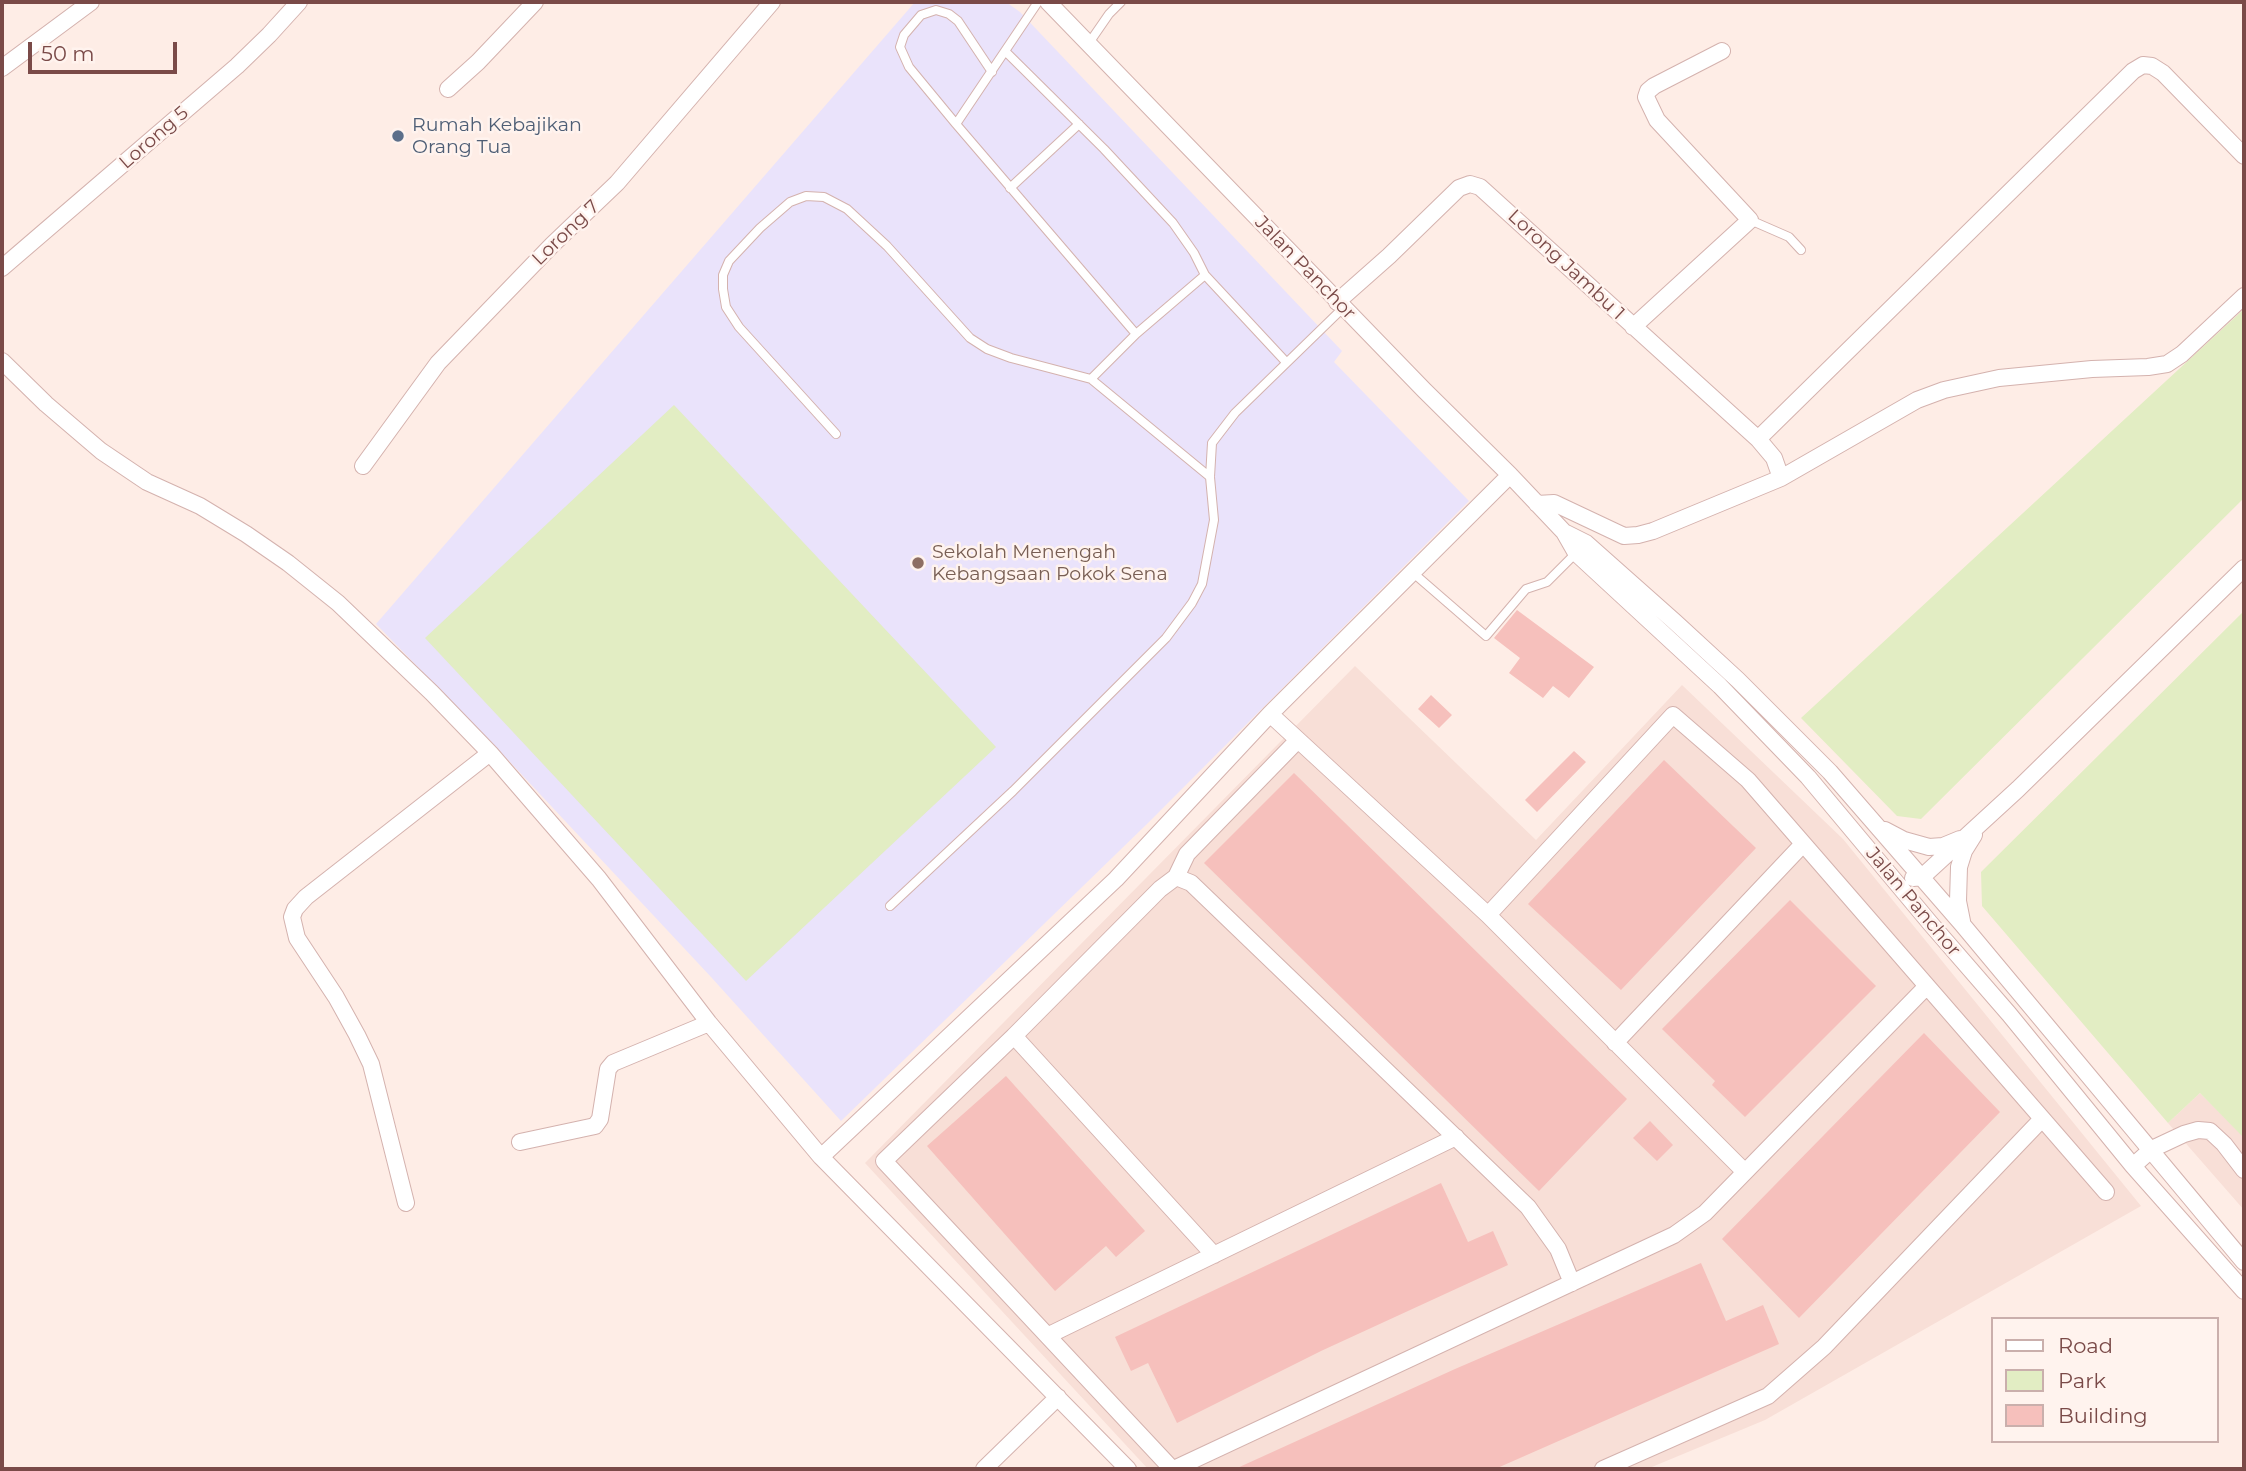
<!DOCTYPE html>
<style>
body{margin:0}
#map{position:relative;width:2246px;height:1471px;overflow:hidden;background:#feede6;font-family:Montserrat,sans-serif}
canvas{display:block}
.frame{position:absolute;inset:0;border:4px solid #7a4a48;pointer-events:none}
.legend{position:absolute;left:1991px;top:1317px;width:228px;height:126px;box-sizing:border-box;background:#fff3ee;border:2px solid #caafac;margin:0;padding:9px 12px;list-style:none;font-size:21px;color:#7a4a48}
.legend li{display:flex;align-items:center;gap:14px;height:35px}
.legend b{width:35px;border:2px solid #caafac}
.scale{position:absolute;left:28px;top:42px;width:149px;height:32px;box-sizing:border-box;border:4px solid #7a4a48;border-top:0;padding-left:9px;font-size:21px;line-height:24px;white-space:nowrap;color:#7a4a48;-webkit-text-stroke:5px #fff3ee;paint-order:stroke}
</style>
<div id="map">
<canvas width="2246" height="1471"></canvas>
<div class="frame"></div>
<ul class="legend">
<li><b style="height:9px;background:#fff"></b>Road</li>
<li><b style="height:19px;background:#e2edc3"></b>Park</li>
<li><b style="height:19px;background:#f6c0bc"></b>Building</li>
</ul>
<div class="scale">50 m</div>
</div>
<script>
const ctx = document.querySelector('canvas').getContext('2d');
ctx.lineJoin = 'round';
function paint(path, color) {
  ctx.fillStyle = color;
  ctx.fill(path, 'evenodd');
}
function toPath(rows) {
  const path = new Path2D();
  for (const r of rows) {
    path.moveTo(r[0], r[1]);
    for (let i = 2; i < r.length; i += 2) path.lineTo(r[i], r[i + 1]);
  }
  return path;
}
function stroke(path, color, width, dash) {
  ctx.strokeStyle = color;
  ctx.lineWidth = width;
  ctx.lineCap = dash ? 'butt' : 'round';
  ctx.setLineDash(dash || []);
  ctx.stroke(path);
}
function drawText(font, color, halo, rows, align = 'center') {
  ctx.font = font + ' Montserrat,sans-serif';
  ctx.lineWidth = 5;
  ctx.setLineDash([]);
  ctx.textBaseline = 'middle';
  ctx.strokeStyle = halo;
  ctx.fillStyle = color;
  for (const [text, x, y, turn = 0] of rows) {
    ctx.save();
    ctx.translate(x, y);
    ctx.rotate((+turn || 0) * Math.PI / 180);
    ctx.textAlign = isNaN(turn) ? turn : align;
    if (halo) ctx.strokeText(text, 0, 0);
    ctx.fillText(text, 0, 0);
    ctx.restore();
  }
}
paint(toPath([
 [1355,666,1536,840,1682,685,1843,839,2141,1206,1765,1420,1647,1469,1148,1469,865,1163],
 [2200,1093,2244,1136,2244,1210,2168,1123]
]), '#f8dfd7');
paint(toPath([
 [915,2,1006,2,1020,12,1342,351,1334,362,1469,501,1149,822,841,1121,711,977,509,761,376,624]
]), '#eae3fb');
paint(toPath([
 [2244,309,2244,498,1921,819,1897,816,1801,718],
 [674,405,996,747,746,981,425,638],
 [2244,611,2244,1136,2243,1137,2200,1093,2168,1123,1982,906,1981,872]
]), '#e2edc3');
paint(toPath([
 [1517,610,1594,667,1569,698,1553,686,1543,698,1509,673,1520,658,1494,638],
 [1431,695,1452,715,1439,728,1418,709],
 [1574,751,1586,762,1537,812,1525,800],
 [1664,760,1756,848,1621,990,1528,904],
 [1294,773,1627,1099,1539,1191,1204,863],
 [1790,900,1876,986,1745,1117,1712,1085,1715,1081,1662,1029],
 [1924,1033,2000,1112,1799,1318,1722,1239],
 [1006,1076,1145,1231,1116,1257,1106,1246,1055,1291,927,1146],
 [1650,1121,1673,1145,1657,1161,1633,1138],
 [1441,1183,1468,1242,1493,1231,1508,1265,1321,1351,1177,1423,1148,1363,1131,1371,1115,1337],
 [1701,1263,1726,1321,1763,1305,1779,1344,1495,1469,1235,1469,1455,1369]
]), '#f6c0bc');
const lane = toPath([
 [1038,2,1005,51,1104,149,1173,223,1194,253,1205,275,1286,362],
 [1089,43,1109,14,1121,2],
 [1005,51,956,124,1136,334],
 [956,124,909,67,900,47,904,35,921,15,936,10,949,14,958,21,992,72],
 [1010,188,1079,124],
 [1750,220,1789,237,1801,250],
 [1091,379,1136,334,1205,275],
 [836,434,739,327,726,307,723,289,723,275,729,261,760,228,790,202,806,196,824,197,847,209,887,246,970,338,987,349,1011,358,1091,379,1210,477],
 [1411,571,1486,636,1526,589,1547,582,1576,553],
 [890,906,1013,791,1166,638,1192,603,1202,584,1214,520,1210,477,1212,443,1235,413,1343,308]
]);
const street = toPath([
 [1048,2,1424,390,1510,475,1564,532,1576,553,1720,686,1808,777,1930,923,2009,1014,2133,1166,2244,1291],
 [2,68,91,2],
 [448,89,478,62,535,2],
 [2,268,237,66,269,35,299,2],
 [1337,302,1389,256,1459,188,1470,184,1480,187,1758,439,1774,458,1781,478],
 [1633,327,1750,220,1657,120,1646,97,1648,91,1654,86,1722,51],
 [2,361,46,404,101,451,147,482,200,506,246,534,288,563,338,603,432,693,490,753,599,879,709,1023,821,1157,1128,1469],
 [1758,439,2133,71,2143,65,2152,66,2163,73,2244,156],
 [363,466,438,363,552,245,617,183,772,2],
 [1537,504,1554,503,1624,536,1638,535,1653,531,1781,478,1917,400,1944,390,1999,378,2092,369,2148,367,2167,364,2182,354,2244,296],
 [1566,533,1586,543,1675,622,1738,680,1830,772,1962,924,2244,1262],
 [1270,714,1488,915,1745,1172],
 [1885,830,1904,840,1929,847,1943,846,1960,839],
 [1176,877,1187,854,1298,740],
 [1913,878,1922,877,2018,789,2244,568],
 [1488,915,1673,715,1748,780,2106,1192],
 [1962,921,1958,901,1959,867,1964,851,1974,835],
 [1014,1036,884,1161,1172,1469],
 [1615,1043,1803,844],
 [520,1142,595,1126,600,1119,608,1069,613,1063,709,1023],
 [821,1157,1116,879,1270,714,1510,475],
 [2133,1166,2152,1149,2184,1134,2198,1130,2210,1131,2224,1144,2244,1170],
 [406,1203,371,1064,357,1035,336,997,297,938,292,917,295,909,306,897,490,753],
 [1214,1255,1014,1036,1160,889,1176,877,1191,883,1528,1207,1558,1249,1572,1283],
 [1049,1335,1456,1137],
 [984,1469,1058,1397],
 [1174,1469,1674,1235,1705,1213,1927,986],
 [1603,1469,1768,1396,1824,1347,2042,1119]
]);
stroke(lane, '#d4b2ae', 10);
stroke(street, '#d4b2ae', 18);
stroke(lane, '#fff', 8);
stroke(street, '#fff', 16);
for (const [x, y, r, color] of [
 [398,136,7,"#5c6f8a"],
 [918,563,7,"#8d6e63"]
]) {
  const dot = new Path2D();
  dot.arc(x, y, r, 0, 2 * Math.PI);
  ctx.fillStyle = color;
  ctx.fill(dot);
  stroke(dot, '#fff3ee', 2.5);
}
drawText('19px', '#4e5e75', '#fff3ee', [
 ["Rumah Kebajikan",412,125],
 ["Orang Tua",412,147]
], 'left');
drawText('19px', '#7a4a48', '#fff3ee', [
 ["Lorong 5",154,138,-41],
 ["Lorong 7",566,233,-44],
 ["Lorong Jambu 1",1566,265,43],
 ["Jalan Panchor",1305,268,46],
 ["Jalan Panchor",1913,902,50]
]);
drawText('19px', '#785e54', '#fff3ee', [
 ["Sekolah Menengah",932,552],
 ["Kebangsaan Pokok Sena",932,574]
], 'left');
</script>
